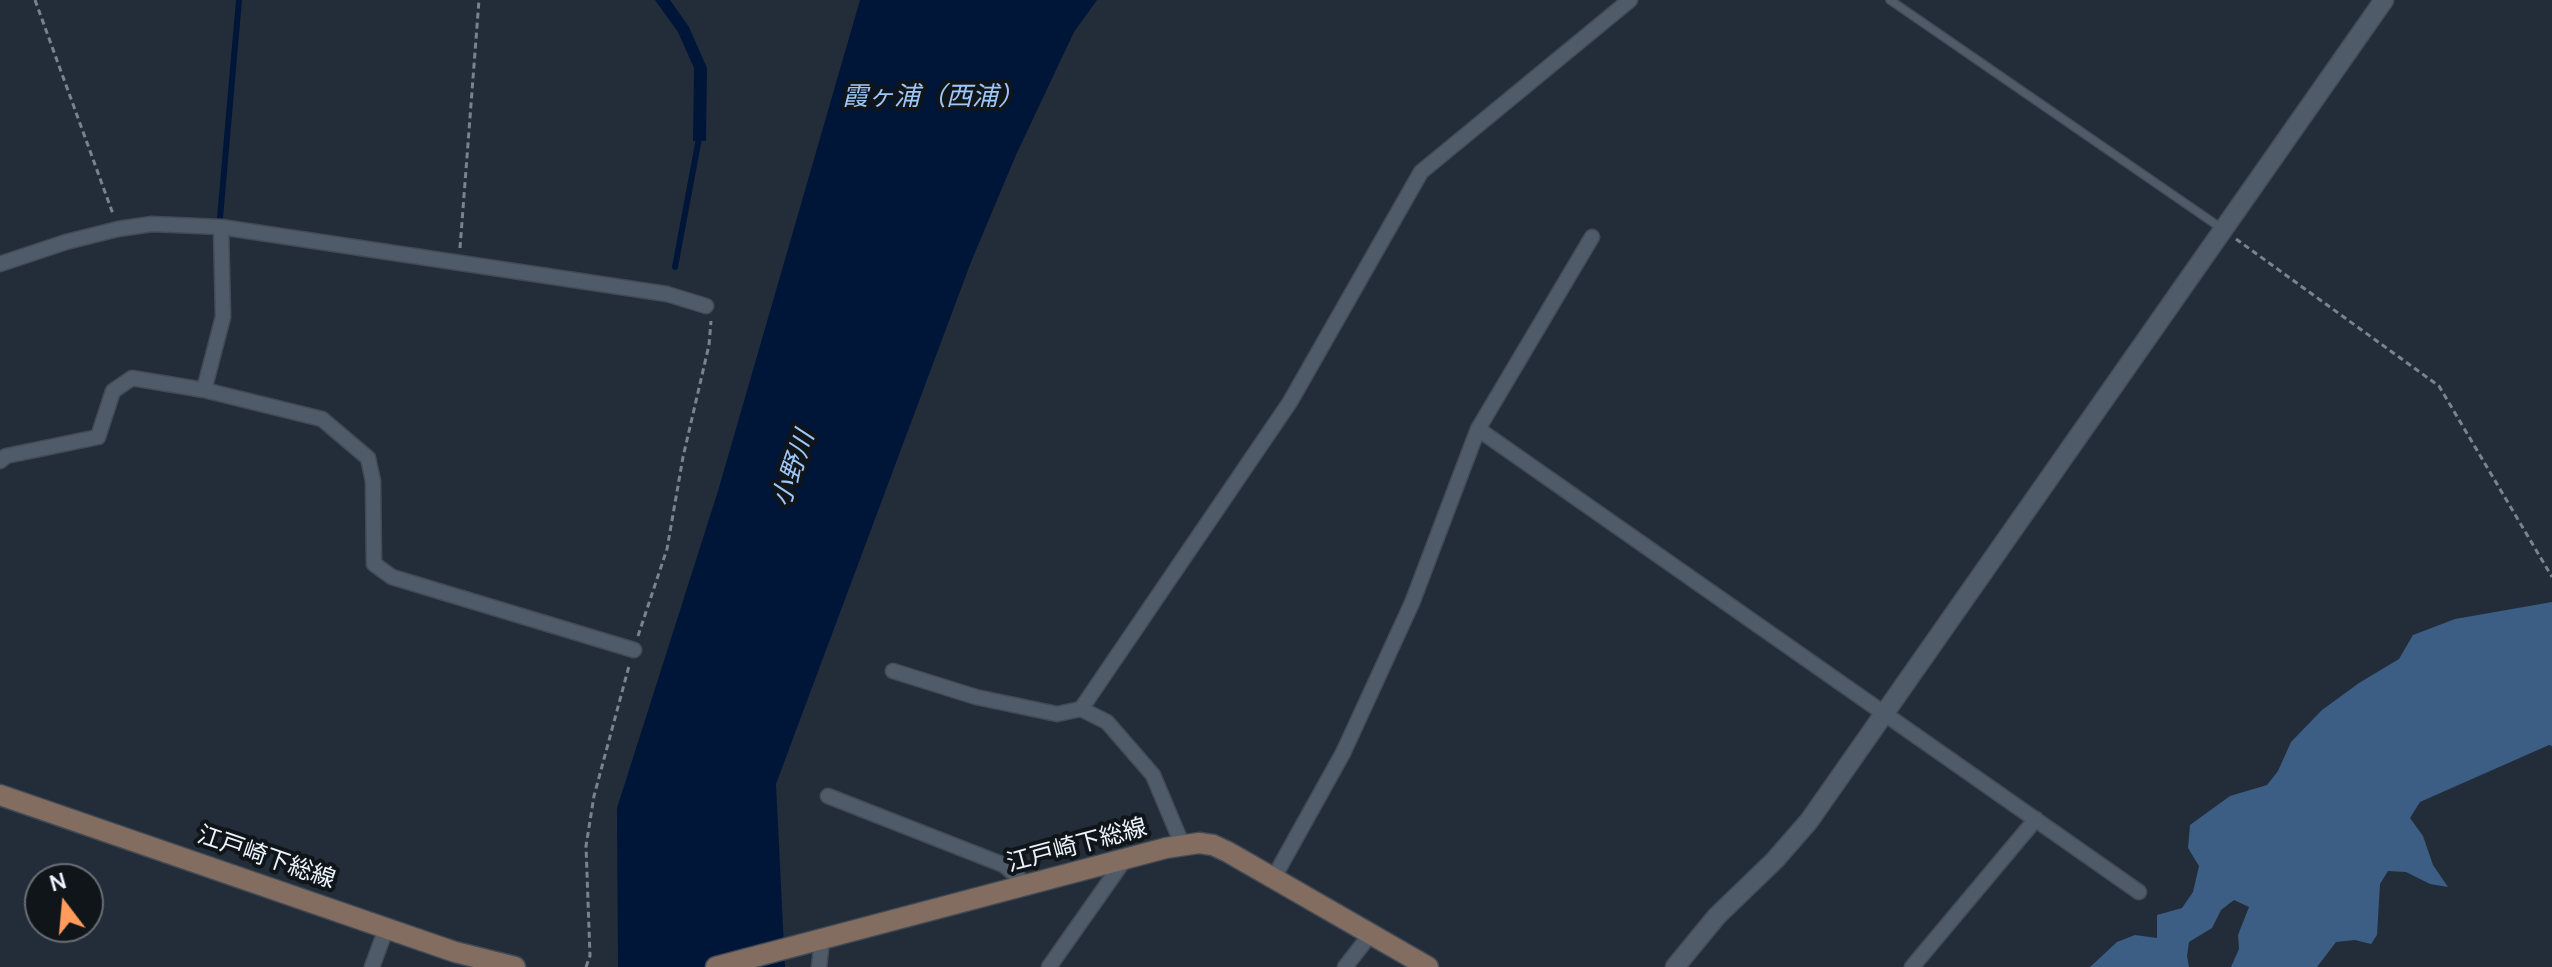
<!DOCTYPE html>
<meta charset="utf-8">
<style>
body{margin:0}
#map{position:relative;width:2552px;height:967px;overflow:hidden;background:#232d39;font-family:Manrope,sans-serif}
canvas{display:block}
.north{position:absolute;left:24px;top:863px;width:80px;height:80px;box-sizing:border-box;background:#10151a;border:2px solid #686e75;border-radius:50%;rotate:344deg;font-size:22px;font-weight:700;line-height:32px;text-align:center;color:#edf4fd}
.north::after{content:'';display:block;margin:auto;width:28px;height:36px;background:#ff9b5b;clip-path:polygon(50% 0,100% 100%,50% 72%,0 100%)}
</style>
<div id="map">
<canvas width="2552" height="967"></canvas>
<div class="north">N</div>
</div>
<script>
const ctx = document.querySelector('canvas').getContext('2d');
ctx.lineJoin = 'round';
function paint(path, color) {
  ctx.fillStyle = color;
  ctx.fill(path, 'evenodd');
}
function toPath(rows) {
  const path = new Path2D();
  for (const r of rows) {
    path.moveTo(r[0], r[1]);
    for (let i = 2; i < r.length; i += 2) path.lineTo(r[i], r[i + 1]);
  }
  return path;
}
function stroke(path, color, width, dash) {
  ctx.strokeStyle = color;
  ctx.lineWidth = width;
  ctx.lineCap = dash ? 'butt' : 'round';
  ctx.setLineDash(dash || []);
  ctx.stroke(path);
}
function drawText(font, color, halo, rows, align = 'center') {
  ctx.font = font + ' Manrope,"Noto Sans JP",sans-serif';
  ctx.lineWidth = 8;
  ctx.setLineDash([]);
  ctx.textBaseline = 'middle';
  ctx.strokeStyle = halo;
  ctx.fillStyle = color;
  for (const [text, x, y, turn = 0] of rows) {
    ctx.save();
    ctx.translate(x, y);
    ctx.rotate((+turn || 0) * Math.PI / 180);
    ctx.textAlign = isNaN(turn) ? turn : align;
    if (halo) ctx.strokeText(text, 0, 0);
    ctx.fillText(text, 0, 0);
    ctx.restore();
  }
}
paint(toPath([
 [2552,602,2552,746,2549,745,2420,802,2410,818,2423,836,2433,865,2448,887,2430,884,2406,872,2388,871,2380,884,2377,935,2371,944,2355,940,2336,942,2317,967,2231,967,2239,949,2238,935,2249,907,2234,900,2221,910,2212,928,2189,942,2187,956,2189,967,2090,967,2117,942,2135,935,2157,938,2157,915,2182,908,2193,892,2199,866,2188,848,2190,825,2230,796,2267,785,2278,771,2291,742,2322,710,2359,683,2399,659,2413,635,2455,619]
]), '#3c5d84');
paint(toPath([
 [655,0,670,0,689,27,707,68,706,141,693,141,694,68,678,32],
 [860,0,1097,0,1074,32,1016,155,971,262,776,784,785,967,618,967,617,808,718,491]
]), '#001638');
stroke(toPath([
 [220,218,239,0],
 [675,267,700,133]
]), '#001638', 6);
const service = toPath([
 [1890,0,2221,228]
]);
const minor = toPath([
 [0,264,66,242,118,229,152,224,221,227,667,294,706,306],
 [204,390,223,317,221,227],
 [1478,429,2139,892],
 [0,461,6,456,98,437,113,391,132,378,204,390,322,419,368,458,373,481,374,564,392,577,634,650],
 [893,671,976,697,1057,714,1081,709,1107,722,1153,775,1182,844],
 [1081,709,1290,402,1421,172,1630,0],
 [828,796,1004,865,1028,886],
 [1273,879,1343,753,1412,603,1478,429,1592,237],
 [372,967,386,929],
 [819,967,822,940],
 [1049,967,1125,859],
 [1345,967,1370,935],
 [1912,967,2036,819]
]);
const tertiary = toPath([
 [1675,967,1717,916,1775,860,1809,821,2384,0]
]);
const secondary = toPath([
 [0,795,455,952,515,967],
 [716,967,1166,848,1199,843,1213,845,1228,852,1428,967]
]);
stroke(service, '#424b55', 10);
stroke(minor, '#424b55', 17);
stroke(tertiary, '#424b55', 21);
stroke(secondary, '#424b55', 23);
stroke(toPath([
 [35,0,113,214],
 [2236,239,2439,386,2552,577],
 [460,248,479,0],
 [638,636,667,549,683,457,709,345,711,321],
 [586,967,590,956,586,846,594,796,629,666]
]), '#79828d', 3, [6, 4]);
stroke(service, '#4f5b68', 7);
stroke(minor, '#4f5b68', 14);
stroke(tertiary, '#4f5b68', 18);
stroke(secondary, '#836c60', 20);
drawText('24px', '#edf4fd', '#10151a', [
 ["江戸崎下総線",1077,846,-15],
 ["江戸崎下総線",266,858,19]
]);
drawText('italic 26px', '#9ec7f9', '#10151a', [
 ["霞ヶ浦（西浦）",933,98],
 ["小野川",794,469,-71]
]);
</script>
